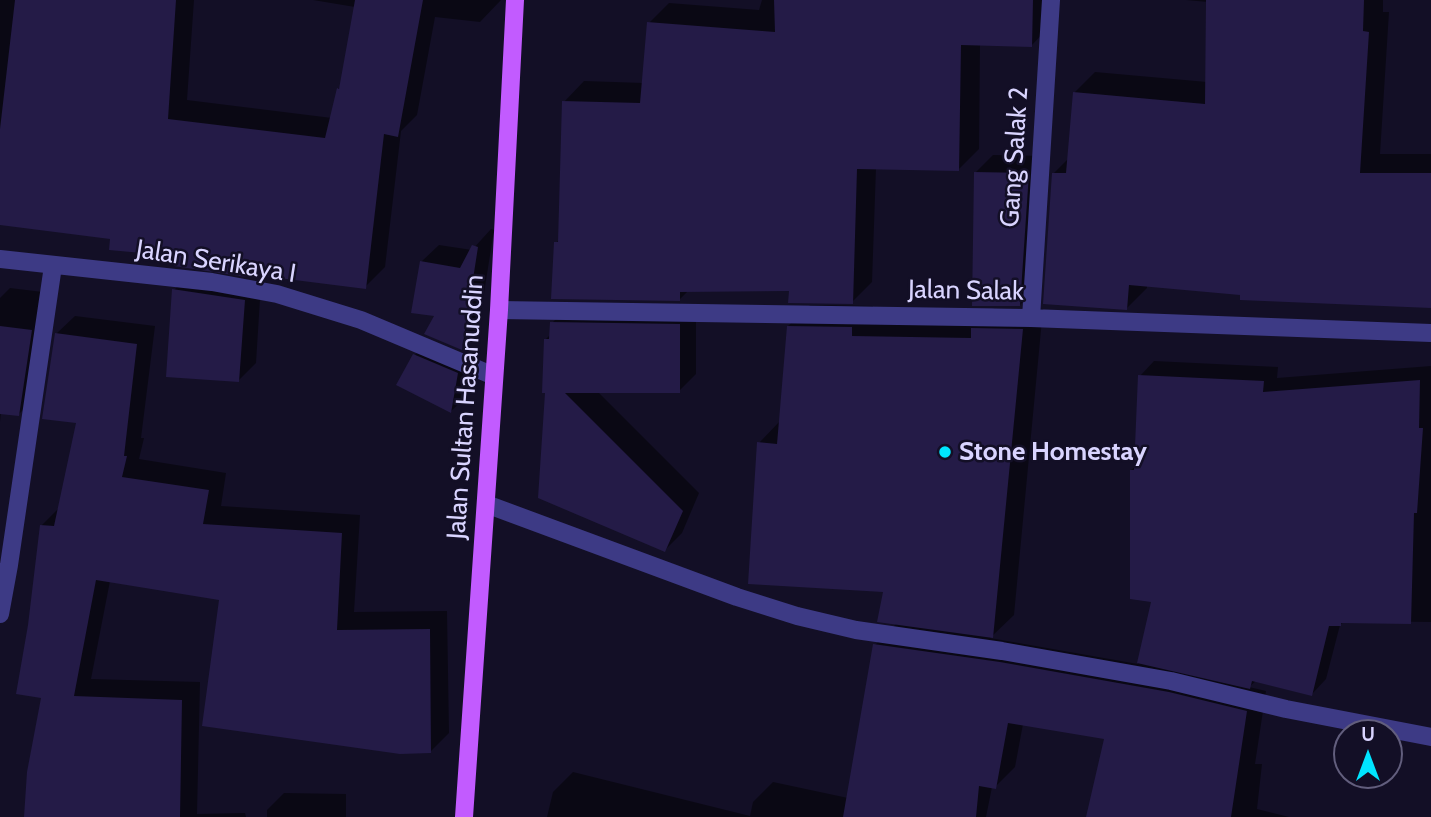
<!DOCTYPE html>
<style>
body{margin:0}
#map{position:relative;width:1431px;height:817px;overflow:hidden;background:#130f26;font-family:Cabin,sans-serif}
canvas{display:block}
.north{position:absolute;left:1333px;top:719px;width:70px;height:70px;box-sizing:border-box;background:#130f26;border:2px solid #625e7d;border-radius:50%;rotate:0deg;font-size:19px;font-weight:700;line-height:28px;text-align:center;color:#d9d4ff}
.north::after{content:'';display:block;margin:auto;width:24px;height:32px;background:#00e5ff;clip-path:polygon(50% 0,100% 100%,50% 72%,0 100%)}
</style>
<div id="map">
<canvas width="1431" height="817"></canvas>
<div class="north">U</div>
</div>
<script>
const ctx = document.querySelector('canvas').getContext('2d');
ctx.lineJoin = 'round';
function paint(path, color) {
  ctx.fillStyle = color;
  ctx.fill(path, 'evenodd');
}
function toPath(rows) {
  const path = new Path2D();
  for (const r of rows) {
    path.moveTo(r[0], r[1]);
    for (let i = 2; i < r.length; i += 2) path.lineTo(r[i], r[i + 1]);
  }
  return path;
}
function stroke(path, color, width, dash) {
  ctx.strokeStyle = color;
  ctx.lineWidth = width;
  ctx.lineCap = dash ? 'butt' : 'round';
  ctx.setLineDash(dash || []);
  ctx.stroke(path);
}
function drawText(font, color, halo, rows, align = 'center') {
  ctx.font = font + ' Cabin,sans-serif';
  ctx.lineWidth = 5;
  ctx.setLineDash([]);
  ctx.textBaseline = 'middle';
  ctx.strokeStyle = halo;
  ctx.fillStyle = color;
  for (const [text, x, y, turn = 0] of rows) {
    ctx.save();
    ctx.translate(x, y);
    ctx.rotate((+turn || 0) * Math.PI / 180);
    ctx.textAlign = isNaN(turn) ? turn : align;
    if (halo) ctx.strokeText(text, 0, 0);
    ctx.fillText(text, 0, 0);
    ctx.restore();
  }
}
paint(toPath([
 [0,0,194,0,187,100,332,118,338,89,341,86,355,7,313,0,501,0,480,22,435,17,417,115,401,131,385,267,365,287,176,254,112,237,0,223],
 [762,0,1052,0,1051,25,1031,46,980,44,979,149,959,169,876,168,872,282,852,302,791,289,688,291,679,300,556,243,560,239,564,102,584,81,644,83,649,23,669,3,759,10],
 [1186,0,1383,0,1383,12,1389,12,1380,154,1431,154,1431,306,1147,285,1147,288,1127,308,1053,174,1069,158,1075,92,1095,72,1207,82,1208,2],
 [993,155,1045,156,1037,287,1020,305,976,172],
 [491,229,494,230,478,331,461,348,436,315,421,262,439,245,472,250],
 [191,273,261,283,256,363,239,380,174,290],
 [10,288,51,293,36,397,19,414,1,412,0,422,0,298],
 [810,305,873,306,872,315,985,318,994,308,1043,309,1014,615,990,638,1138,664,1154,601,1131,470,1136,466,1140,376,1154,361,1278,367,1277,378,1431,366,1431,622,1344,621,1340,625,1326,679,1312,694,1256,681,1249,687,1266,691,1255,764,1262,764,1257,809,1289,817,1088,817,1106,738,1023,724,1015,767,995,787,992,787,986,817,547,817,553,792,573,772,750,816,753,802,773,782,848,798,875,645,897,623,885,590,759,443,780,421,788,326],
 [569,306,696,308,696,374,679,391,597,391,699,493,682,533,665,550,547,391,546,339,551,334,552,323],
 [75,316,155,326,141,438,144,438,139,459,226,473,221,506,360,515,354,612,447,611,449,733,431,751,221,598,110,581,91,679,200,682,197,814,245,813,246,817,26,817,43,697,30,625,42,525,59,508,78,421,56,334],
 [424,346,466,364,460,403,451,411,415,355],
 [284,793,346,794,346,817,267,817,267,810]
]), '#0007');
paint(toPath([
 [15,0,176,0,168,119,325,138,337,88,339,89,355,0,423,0,398,137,384,134,366,289,247,274,246,277,174,266,175,256,109,250,110,239,0,225,0,129],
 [774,0,1033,0,1032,47,961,45,959,171,857,169,853,304,788,303,789,291,680,292,680,301,551,299,554,242,558,242,562,101,640,103,647,22,775,32],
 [1206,0,1364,0,1363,31,1369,32,1360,173,1431,173,1431,308,1240,300,1240,295,1129,285,1127,310,1043,304,1052,173,1066,173,1073,92,1205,104],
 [974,172,1029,173,1020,306,972,306],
 [472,245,478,247,462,350,424,334,434,316,411,313,420,261,460,268],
 [172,289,245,300,239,382,166,377],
 [550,322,680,324,680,393,565,393,683,511,665,552,538,498,545,393,542,393,544,339,549,339],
 [0,326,32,330,19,416,0,414],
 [787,326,852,327,852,336,971,338,971,328,1023,329,993,638,877,622,883,592,748,584,757,442,777,444],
 [55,333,137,344,124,456,127,456,122,477,209,490,203,524,342,533,337,630,430,629,431,753,400,754,202,726,219,600,96,580,74,696,182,700,180,817,24,817,27,772,41,698,16,694,28,625,40,525,54,526,76,423,42,419],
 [413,354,458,373,451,413,396,385],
 [1138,375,1264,381,1263,392,1420,380,1419,428,1423,428,1417,513,1414,513,1411,624,1341,623,1341,626,1329,626,1312,696,1252,681,1250,689,1137,663,1151,602,1130,599,1130,470,1134,470],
 [873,644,1000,662,1169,692,1247,711,1231,817,1086,817,1104,739,1008,723,996,789,979,786,976,817,843,817]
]), '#241b47');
stroke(toPath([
 [0,259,212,282,277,294,361,320,494,376],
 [499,310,1031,318,1431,333],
 [1031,318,1051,0],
 [486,504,737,597,797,616,856,630,1002,651,1171,681,1286,709,1431,737],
 [0,614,9,565,53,266]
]), '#3d3a85', 18);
stroke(toPath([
 [464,817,499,310,515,0]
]), '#c25bff', 18);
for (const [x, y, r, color] of [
 [945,452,7,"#00e5ff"]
]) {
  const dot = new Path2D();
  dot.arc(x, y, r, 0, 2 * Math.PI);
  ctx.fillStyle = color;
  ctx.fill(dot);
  stroke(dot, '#130f26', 2.5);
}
drawText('26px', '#d9d4ff', '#130f26', [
 ["Gang Salak 2",1015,157,-86],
 ["Jalan Serikaya I",216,262,9],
 ["Jalan Salak",966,291,1],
 ["Jalan Sultan Hasanuddin",466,407,-86]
]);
drawText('bold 26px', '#d9d4ff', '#130f26', [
 ["Stone Homestay",959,452]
], 'left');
</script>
